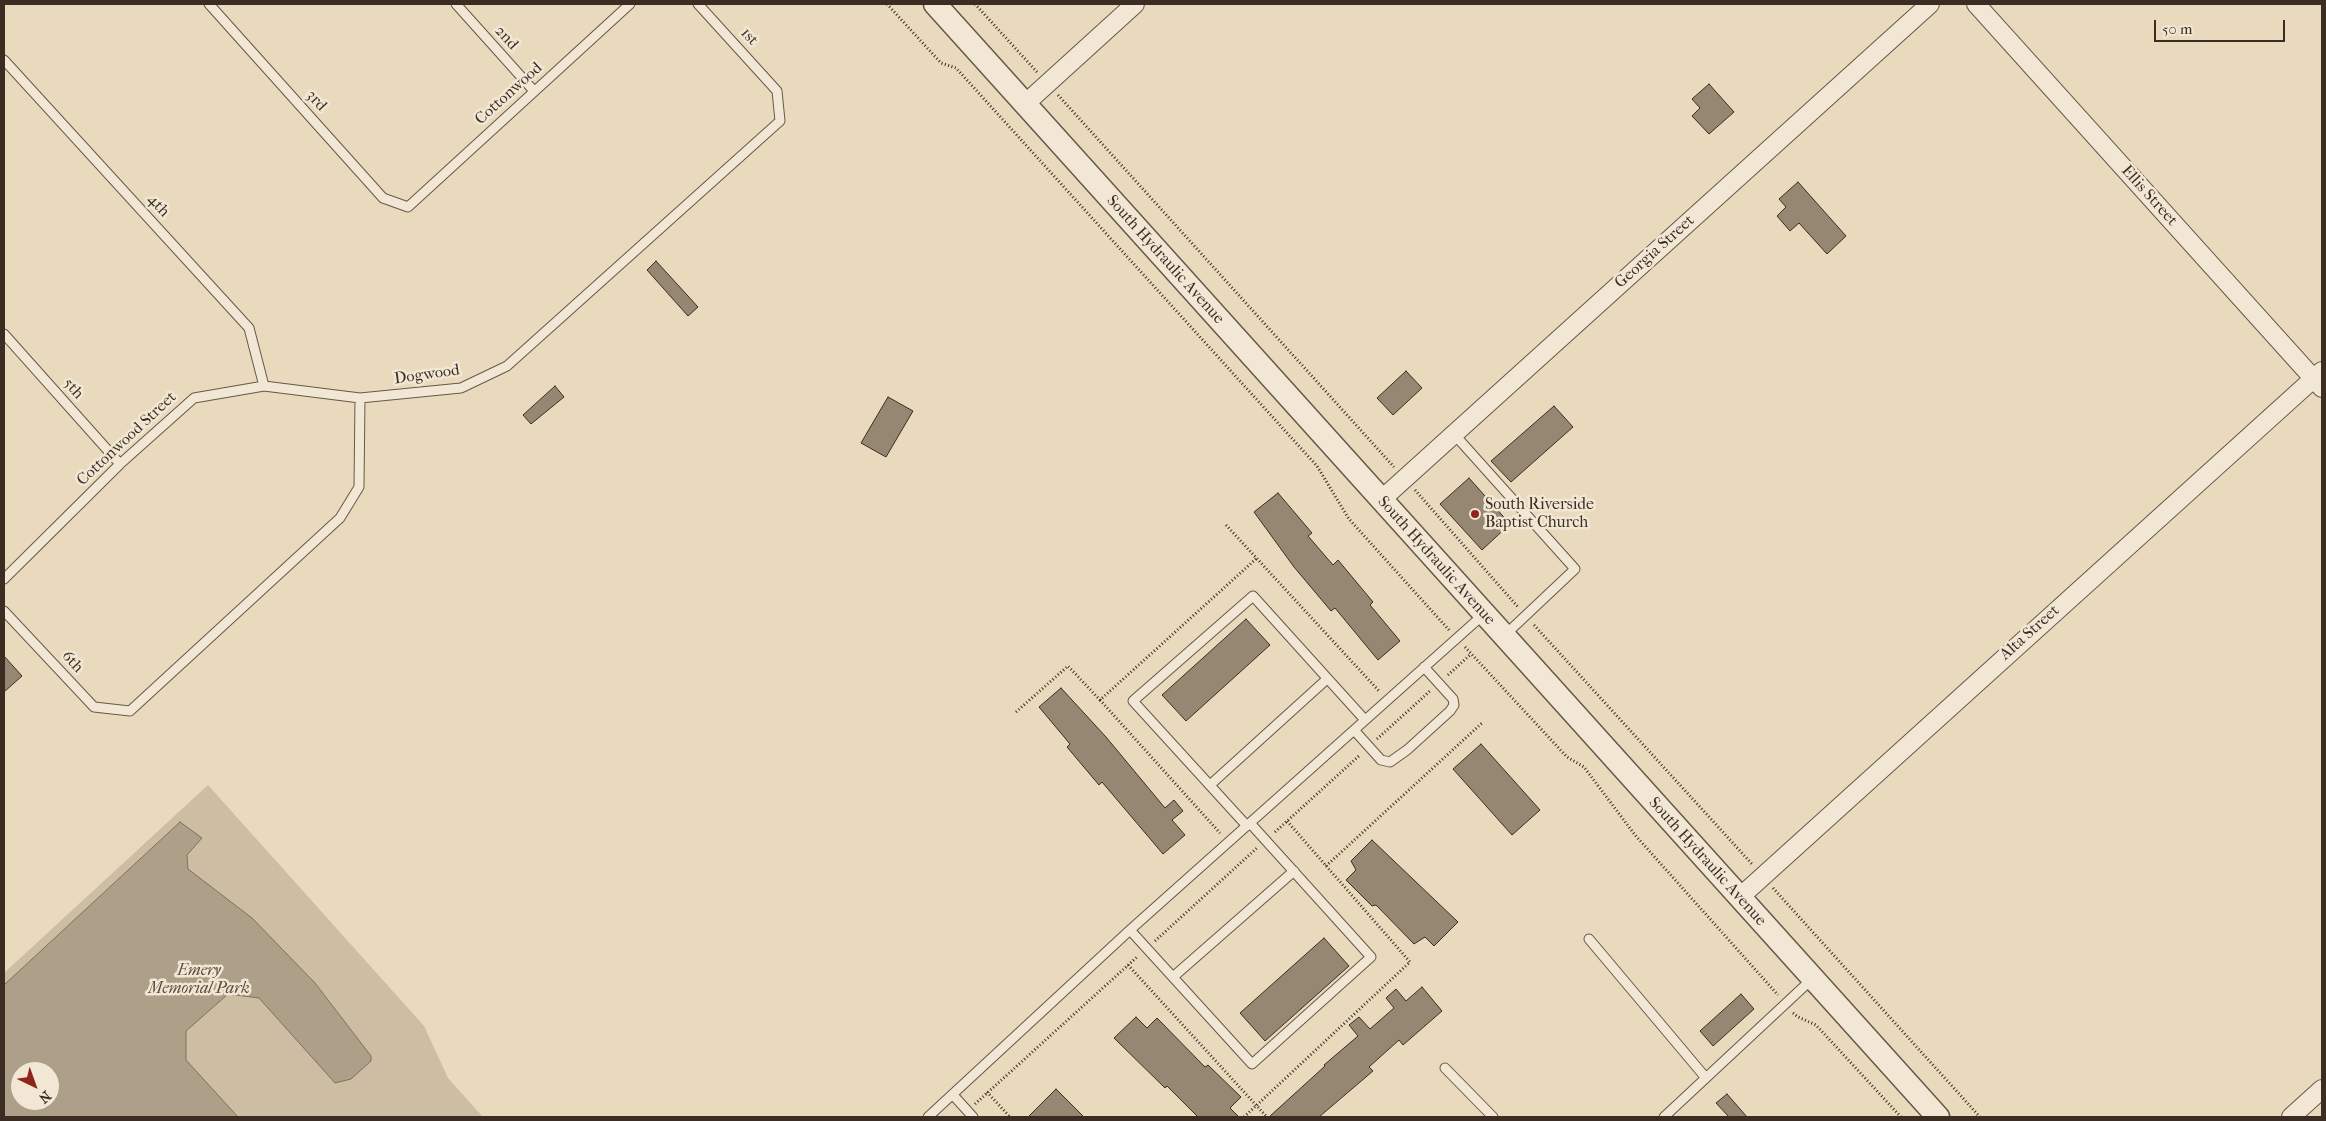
<!DOCTYPE html>
<style>
body{margin:0}
#map{position:relative;width:2326px;height:1121px;overflow:hidden;background:#eadabd;font-family:"IM FELL French Canon",serif}
canvas{display:block}
.frame{position:absolute;inset:0;border:5px solid #3b2d22;pointer-events:none}
.north{position:absolute;left:10px;top:1061px;width:50px;height:50px;box-sizing:border-box;background:#f1e7d4;border:1px solid #a89d8d;border-radius:50%;rotate:138deg;font-size:14px;font-weight:700;line-height:20px;text-align:center;color:#3b2d22}
.north::after{content:'';display:block;margin:auto;width:18px;height:22px;background:#8f2418;clip-path:polygon(50% 0,100% 100%,50% 72%,0 100%)}
.scale{position:absolute;left:2154px;top:20px;width:131px;height:22px;box-sizing:border-box;border:2px solid #3b2d22;border-top:0;padding-left:6px;font-size:15px;line-height:18px;white-space:nowrap;color:#3b2d22;-webkit-text-stroke:4px #f1e7d4;paint-order:stroke}
</style>
<div id="map">
<canvas width="2326" height="1121"></canvas>
<div class="frame"></div>
<div class="north">N</div>
<div class="scale">50 m</div>
</div>
<script>
const ctx = document.querySelector('canvas').getContext('2d');
ctx.lineJoin = 'round';
function paint(path, color) {
  ctx.fillStyle = color;
  ctx.fill(path, 'evenodd');
}
function toPath(rows) {
  const path = new Path2D();
  for (const r of rows) {
    path.moveTo(r[0], r[1]);
    for (let i = 2; i < r.length; i += 2) path.lineTo(r[i], r[i + 1]);
  }
  return path;
}
function stroke(path, color, width, dash) {
  ctx.strokeStyle = color;
  ctx.lineWidth = width;
  ctx.lineCap = dash ? 'butt' : 'round';
  ctx.setLineDash(dash || []);
  ctx.stroke(path);
}
function drawText(font, color, halo, rows, align = 'center') {
  ctx.font = font + ' "IM FELL French Canon",serif';
  ctx.lineWidth = 5;
  ctx.setLineDash([]);
  ctx.textBaseline = 'middle';
  ctx.strokeStyle = halo;
  ctx.fillStyle = color;
  for (const [text, x, y, turn = 0] of rows) {
    ctx.save();
    ctx.translate(x, y);
    ctx.rotate((+turn || 0) * Math.PI / 180);
    ctx.textAlign = isNaN(turn) ? turn : align;
    if (halo) ctx.strokeText(text, 0, 0);
    ctx.fillText(text, 0, 0);
    ctx.restore();
  }
}
paint(toPath([
 [208,785,424,1026,448,1078,483,1117,4,1117,4,973],
 [20,1071,50,1071,50,1101,20,1101]
]), '#ccbda3');
const water = toPath([
 [180,822,202,838,187,855,188,869,252,918,315,983,371,1056,371,1061,351,1079,335,1083,259,998,228,994,186,1031,186,1060,238,1117,4,1117,4,985,180,822],
 [20,1071,50,1071,50,1101,20,1101,20,1071]
]);
paint(water, '#ae9f88');
stroke(water, '#80715f', 1);
const building = toPath([
 [1709,84,1734,112,1709,134,1692,116,1700,108,1692,99,1709,84],
 [1798,182,1846,236,1827,254,1799,223,1790,231,1777,216,1786,207,1779,199,1798,182],
 [656,261,698,307,688,316,647,270,656,261],
 [1406,371,1422,388,1393,415,1377,398,1406,371],
 [555,386,564,397,531,424,523,415,555,386],
 [888,397,913,411,886,457,861,443,888,397],
 [1554,406,1573,427,1511,482,1491,461,1554,406],
 [1469,478,1510,524,1482,550,1440,504,1469,478],
 [1278,493,1312,533,1308,536,1333,565,1338,560,1373,602,1370,605,1400,641,1378,660,1335,608,1331,611,1294,567,1254,512,1278,493],
 [1246,619,1270,645,1186,721,1162,695,1246,619],
 [4,656,22,676,4,692,4,656],
 [1061,688,1106,737,1165,808,1174,800,1183,811,1172,820,1185,835,1163,854,1102,782,1099,785,1067,747,1070,744,1039,707,1061,688],
 [1481,744,1540,810,1512,835,1453,769,1481,744],
 [1372,840,1458,922,1434,946,1425,937,1414,944,1376,905,1372,906,1346,880,1356,870,1351,861,1372,840],
 [1324,938,1349,966,1265,1041,1240,1013,1324,938],
 [1422,987,1442,1011,1403,1045,1399,1040,1369,1067,1373,1071,1319,1117,1269,1117,1325,1066,1324,1065,1358,1036,1349,1025,1359,1017,1370,1029,1394,1008,1386,998,1396,989,1406,1001,1422,987],
 [1741,994,1754,1009,1713,1046,1700,1031,1741,994],
 [1136,1017,1147,1028,1157,1018,1205,1067,1208,1065,1241,1097,1230,1108,1239,1117,1198,1117,1167,1086,1165,1088,1114,1038,1136,1017],
 [1056,1089,1084,1117,1028,1117,1056,1089],
 [1727,1094,1747,1117,1729,1117,1716,1103,1727,1094]
]);
paint(building, '#968773');
stroke(building, '#3b2d22', 1);
const service = toPath([
 [209,4,383,198,408,207,630,4],
 [456,4,534,91],
 [4,60,249,328,264,386],
 [4,334,120,464],
 [1454,434,1575,569,1505,635],
 [4,579,120,464,194,398,264,386,360,398],
 [4,611,94,707,130,711,340,518,359,487,360,398,461,388,507,366,780,121,777,91,698,4],
 [1354,730,1381,760,1390,762,1407,750,1450,711,1454,705,1453,699,1424,667],
 [1210,785,1327,679],
 [1247,826,1133,701,1253,596,1365,720],
 [1130,930,1252,1064,1371,957,1250,823],
 [1589,939,1706,1078],
 [1173,977,1294,871],
 [1445,1068,1493,1117],
 [953,1095,973,1117],
 [928,1117,1130,930,1484,614],
 [1664,1117,1812,979]
]);
const minor = toPath([
 [1976,4,2322,388],
 [1025,104,1135,4],
 [1381,500,1930,4],
 [1740,897,2322,371],
 [2291,1117,2322,1089]
]);
const tertiary = toPath([
 [935,4,1938,1117]
]);
stroke(service, '#675849', 11);
stroke(minor, '#675849', 20);
stroke(tertiary, '#675849', 25);
stroke(toPath([
 [887,4,941,63,956,68,1317,466,1349,519,1449,630],
 [975,4,1037,72],
 [1058,95,1394,467],
 [1415,490,1518,607],
 [1226,525,1379,691],
 [1534,625,1752,864],
 [1465,647,1567,757,1584,767,1635,835,1778,995],
 [1448,675,1471,654],
 [1100,700,1220,833],
 [1016,712,1068,666,1100,700,1257,558],
 [1377,739,1430,691],
 [1275,832,1360,755],
 [1326,866,1482,723],
 [1773,888,1980,1117],
 [1155,941,1258,847],
 [1128,965,1267,1117],
 [1793,1013,1798,1017,1816,1025,1901,1117],
 [987,1092,1010,1117],
 [975,1104,1137,957],
 [1244,1117,1410,962,1287,821]
]), '#3b2d22', 3, [1, 2.5]);
stroke(service, '#f1e7d4', 9);
stroke(minor, '#f1e7d4', 18);
stroke(tertiary, '#f1e7d4', 22);
for (const [x, y, r, color] of [
 [1475,514,5,"#8f2418"]
]) {
  const dot = new Path2D();
  dot.arc(x, y, r, 0, 2 * Math.PI);
  ctx.fillStyle = color;
  ctx.fill(dot);
  stroke(dot, '#f1e7d4', 2);
}
drawText('16px', '#3b2d22', '#f1e7d4', [
 ["1st",749,37,48],
 ["2nd",506,38,48],
 ["Cottonwood",509,94,-42],
 ["3rd",316,101,48],
 ["Ellis Street",2149,196,48],
 ["4th",158,206,47],
 ["Georgia Street",1655,252,-42],
 ["South Hydraulic Avenue",1165,260,48],
 ["Dogwood",427,375,-8],
 ["5th",73,389,48],
 ["Cottonwood Street",127,439,-43],
 ["South Hydraulic Avenue",1436,561,48],
 ["Alta Street",2030,633,-42],
 ["6th",72,662,47],
 ["South Hydraulic Avenue",1707,862,48]
]);
drawText('16px', '#3b2d22', '#f1e7d4', [
 ["South Riverside",1485,505],
 ["Baptist Church",1485,523]
], 'left');
drawText('italic 16px', '#584a3c', '#f1e7d4', [
 ["Emery",199,971],
 ["Memorial Park",199,989]
]);
</script>
